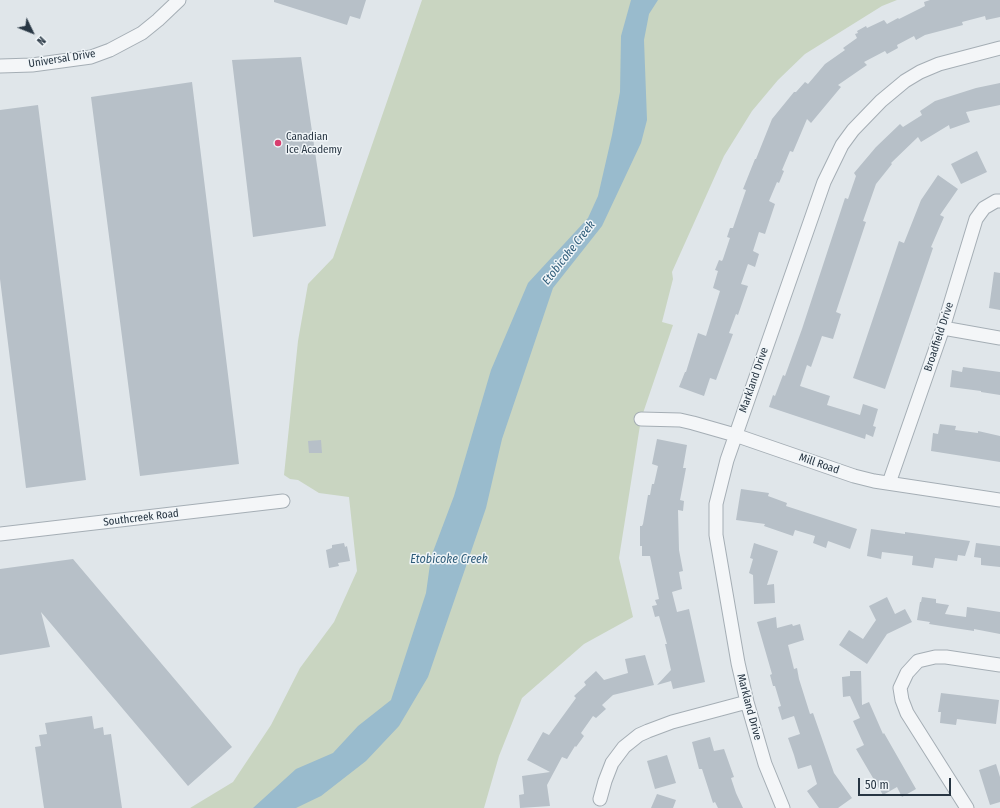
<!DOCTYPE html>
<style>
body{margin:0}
#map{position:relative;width:1000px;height:808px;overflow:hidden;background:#e0e6ea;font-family:"Fira Sans Condensed",sans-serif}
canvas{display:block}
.north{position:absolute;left:12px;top:12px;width:40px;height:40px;-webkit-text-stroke:3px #f0f5f8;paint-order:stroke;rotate:133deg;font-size:11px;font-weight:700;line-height:16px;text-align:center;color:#283643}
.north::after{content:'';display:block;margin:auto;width:14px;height:18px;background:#283643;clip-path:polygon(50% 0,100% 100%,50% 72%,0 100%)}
.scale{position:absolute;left:858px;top:778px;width:93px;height:18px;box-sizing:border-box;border:2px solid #283643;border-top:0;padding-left:5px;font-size:12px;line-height:14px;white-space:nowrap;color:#283643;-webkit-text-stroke:3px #f0f5f8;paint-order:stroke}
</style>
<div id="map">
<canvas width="1000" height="808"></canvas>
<div class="north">N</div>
<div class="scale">50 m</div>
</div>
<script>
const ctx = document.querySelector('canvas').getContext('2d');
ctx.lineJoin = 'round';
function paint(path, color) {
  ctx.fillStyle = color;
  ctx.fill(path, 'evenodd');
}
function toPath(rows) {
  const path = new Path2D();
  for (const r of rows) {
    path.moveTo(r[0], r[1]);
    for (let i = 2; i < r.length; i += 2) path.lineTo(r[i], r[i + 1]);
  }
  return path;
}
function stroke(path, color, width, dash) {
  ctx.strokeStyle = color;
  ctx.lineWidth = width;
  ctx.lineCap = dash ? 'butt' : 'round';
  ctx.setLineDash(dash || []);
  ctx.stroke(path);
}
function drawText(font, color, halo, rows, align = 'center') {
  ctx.font = font + ' "Fira Sans Condensed",sans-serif';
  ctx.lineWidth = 3;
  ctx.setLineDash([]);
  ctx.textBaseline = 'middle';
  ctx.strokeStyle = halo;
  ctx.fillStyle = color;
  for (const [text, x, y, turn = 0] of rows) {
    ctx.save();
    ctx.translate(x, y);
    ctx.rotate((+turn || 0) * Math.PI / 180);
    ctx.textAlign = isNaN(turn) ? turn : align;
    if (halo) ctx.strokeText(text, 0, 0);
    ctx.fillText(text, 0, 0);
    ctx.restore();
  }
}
paint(toPath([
 [422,0,897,0,882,6,805,54,778,80,752,111,724,156,672,272,673,279,662,322,673,325,641,419,619,558,633,617,584,644,522,698,499,756,484,808,190,808,233,782,271,725,300,668,334,622,357,571,349,497,319,493,298,480,290,479,284,475,298,341,308,284,333,258]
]), '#c9d5c1');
paint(toPath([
 [631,0,658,0,649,14,644,40,647,120,641,143,602,226,553,288,502,439,486,508,428,677,399,726,366,761,321,796,296,808,253,808,296,769,333,753,358,726,391,700,426,593,431,557,454,496,491,370,528,283,588,218,598,196,612,135,620,92,621,36]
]), '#99bbcd');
paint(toPath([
 [274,0,366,0,360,19,350,16,347,25,274,2],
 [930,0,1000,0,1000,17,986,20,985,16,962,22,963,25,925,35,916,40,914,36,897,45,898,48,887,54,885,51,864,62,867,65,838,85,841,87,811,123,807,119,793,152,790,151,782,170,784,171,779,183,777,182,769,201,775,204,765,234,759,232,753,251,759,254,755,267,748,264,741,284,748,286,738,315,736,314,729,333,733,334,716,380,710,378,704,396,679,387,685,372,686,372,698,333,706,336,720,291,713,288,718,271,715,270,719,260,722,261,723,259,730,238,727,237,730,228,733,228,746,190,743,189,755,159,756,159,772,119,794,92,796,92,805,82,808,84,825,64,845,50,843,48,857,38,855,34,858,33,857,31,866,26,867,28,884,20,887,24,898,18,899,19,925,6,924,2],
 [301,57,326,226,253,237,232,60],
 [192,82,239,464,140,476,91,97],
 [1000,83,1000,105,966,112,970,122,950,129,949,125,921,142,918,137,891,163,892,164,876,184,863,221,866,222,836,312,841,314,833,339,822,336,811,367,807,365,800,386,830,396,827,405,860,415,863,404,878,409,873,426,876,427,873,437,866,434,865,439,769,407,773,395,775,396,783,375,785,376,802,329,845,198,848,199,856,176,854,173,876,147,900,124,903,127,922,115,920,111,935,101,976,88],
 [38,105,86,480,26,488,0,279,0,110],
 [977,151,987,172,961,184,951,164],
 [938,175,958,189,940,215,944,217,931,247,933,248,885,389,853,378,899,241,904,243,921,200],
 [994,272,1000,273,1000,310,989,308],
 [963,367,1000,372,1000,395,981,392,981,391,950,387,952,370,962,372],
 [940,424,956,426,955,430,978,433,978,431,1000,436,1000,462,931,451,933,433,938,434],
 [657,439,687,445,683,468,686,468,680,500,684,501,683,511,678,510,679,550,683,571,679,572,682,589,672,592,677,612,689,609,705,682,673,689,671,681,657,685,671,670,665,644,667,644,659,616,655,617,652,606,657,605,655,600,659,599,650,556,642,556,642,546,640,546,640,526,642,526,643,524,648,495,650,495,652,484,654,484,658,466,652,464],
 [321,440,322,453,309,453,308,441],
 [741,489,769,493,768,496,787,503,786,506,857,529,850,549,828,541,826,548,813,543,815,536,795,530,793,536,764,526,765,524,736,520],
 [871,529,905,534,905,532,970,541,965,556,958,555,957,561,935,558,933,568,912,565,913,556,882,552,881,559,867,556],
 [344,543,345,547,347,546,350,561,338,563,339,566,329,568,326,550,332,548,332,545],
 [754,543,778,551,767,585,774,584,775,603,754,604,753,575,749,573,753,559,750,558],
 [976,543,1000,546,1000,567,981,565,981,558,974,557],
 [73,559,232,747,188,786,41,612,50,647,0,655,0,569],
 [887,597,895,614,905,609,912,622,887,634,867,664,839,645,849,630,863,639,876,620,869,606],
 [922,597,936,599,936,603,949,605,945,614,966,617,967,607,1000,612,1000,634,974,629,974,631,954,628,929,624,930,622,917,620,920,602,921,602],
 [776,617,777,628,792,624,793,626,800,624,804,640,788,645,794,669,797,668,799,679,810,714,813,713,834,773,852,798,838,808,819,808,807,791,817,784,811,765,798,769,794,755,788,738,800,734,794,716,782,720,778,707,781,706,775,686,773,686,770,675,772,674,757,622],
 [645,655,654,685,613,695,602,705,606,709,596,718,593,716,581,733,584,736,576,747,575,746,567,759,562,757,547,785,550,806,520,808,519,795,524,794,522,776,550,772,527,760,543,732,549,735,576,698,574,696,586,685,584,682,596,671,604,680,628,673,625,659],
 [850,671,861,671,862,705,869,702,883,734,884,733,916,789,902,797,897,787,883,795,856,749,864,745,853,721,860,718,850,696,843,697,842,677,850,676],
 [941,693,999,700,996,724,957,719,956,725,940,723,941,712,938,712],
 [92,716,94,729,103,727,104,735,111,734,122,808,44,808,35,747,41,746,39,735,47,734,45,723],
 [710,737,714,751,724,749,734,777,731,778,736,793,743,808,718,808,715,802,713,803,702,769,699,769,692,742],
 [667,755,676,783,655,789,647,761],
 [996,764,1000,777,1000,802,990,805,979,770],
 [657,794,676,800,673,808,651,808]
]), '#b7c0c8');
const minor = toPath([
 [0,66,32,65,91,57,110,50,142,33,158,20,179,0],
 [943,328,1000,338],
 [641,419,680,420,693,423,735,435,854,476,874,481,1000,500],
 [889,483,943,328,976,219,984,208,996,201,1000,201],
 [0,534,283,501],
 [600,799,605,781,612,763,624,747,639,735,648,731,672,722,747,702],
 [783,808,765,764,747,702,738,663,716,535,716,504,727,460,824,182,842,145,853,130,881,101,905,81,920,72,939,64,1000,48],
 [967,808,907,713,902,700,900,688,907,673,918,661,935,657,946,657,1000,665]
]);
stroke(minor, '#a5aeb5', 15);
stroke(minor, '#f4f6f8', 13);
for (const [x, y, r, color] of [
 [278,143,4,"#d83d6e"]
]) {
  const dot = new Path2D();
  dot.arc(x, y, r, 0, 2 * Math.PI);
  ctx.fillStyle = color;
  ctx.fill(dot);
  stroke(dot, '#f0f5f8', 1.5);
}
drawText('11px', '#283643', '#f0f5f8', [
 ["Universal Drive",62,59,-9],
 ["Broadfield Drive",939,337,-72],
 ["Markland Drive",754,380,-71],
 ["Mill Road",819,464,19],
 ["Southcreek Road",141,518,-7],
 ["Markland Drive",749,707,75]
]);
drawText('11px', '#283643', '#f0f5f8', [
 ["Canadian",286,137],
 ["Ice Academy",286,150]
], 'left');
drawText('italic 12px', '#2f5d7a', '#f0f5f8', [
 ["Etobicoke Creek",569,253,-52],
 ["Etobicoke Creek",449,560]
]);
</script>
